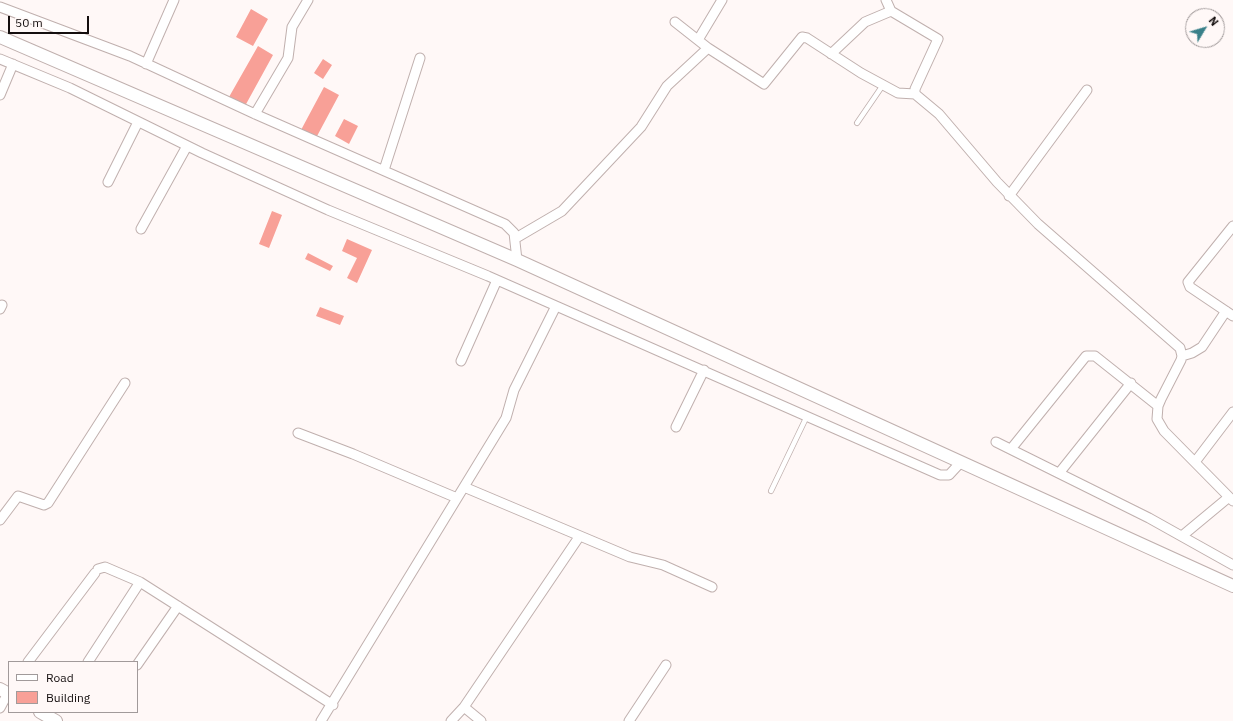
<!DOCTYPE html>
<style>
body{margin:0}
#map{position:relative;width:1233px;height:721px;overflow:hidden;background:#fff8f7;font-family:"IBM Plex Sans",sans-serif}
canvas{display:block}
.legend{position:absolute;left:8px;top:661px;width:130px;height:52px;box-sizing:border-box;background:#fff8f7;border:1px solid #a19a9a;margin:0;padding:5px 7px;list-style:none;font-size:12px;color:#140e0e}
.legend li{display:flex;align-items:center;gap:8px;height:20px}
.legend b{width:20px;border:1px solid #a19a9a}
.north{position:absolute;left:1185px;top:8px;width:40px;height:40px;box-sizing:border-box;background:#fff8f7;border:1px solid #a19a9a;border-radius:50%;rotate:52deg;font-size:11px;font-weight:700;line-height:16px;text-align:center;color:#140e0e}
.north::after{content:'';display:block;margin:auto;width:14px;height:18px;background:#398089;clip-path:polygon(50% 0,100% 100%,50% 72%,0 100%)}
.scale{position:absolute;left:8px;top:16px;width:81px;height:18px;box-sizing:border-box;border:2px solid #140e0e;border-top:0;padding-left:5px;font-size:12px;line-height:14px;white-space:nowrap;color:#140e0e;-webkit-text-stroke:3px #fff8f7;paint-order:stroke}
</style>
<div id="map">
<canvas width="1233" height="721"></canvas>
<ul class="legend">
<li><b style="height:5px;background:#fff"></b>Road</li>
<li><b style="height:11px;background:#f8a097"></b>Building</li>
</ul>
<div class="north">N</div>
<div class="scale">50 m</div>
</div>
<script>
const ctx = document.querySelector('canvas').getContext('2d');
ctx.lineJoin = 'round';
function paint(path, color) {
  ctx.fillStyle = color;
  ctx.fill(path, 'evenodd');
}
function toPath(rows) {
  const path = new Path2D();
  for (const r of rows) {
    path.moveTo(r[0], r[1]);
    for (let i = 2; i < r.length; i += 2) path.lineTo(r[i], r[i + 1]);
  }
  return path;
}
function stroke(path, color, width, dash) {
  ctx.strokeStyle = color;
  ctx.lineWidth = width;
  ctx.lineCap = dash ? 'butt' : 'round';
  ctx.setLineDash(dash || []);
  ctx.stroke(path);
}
paint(toPath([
 [251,9,268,19,253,46,236,37],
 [258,46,273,55,245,106,229,97],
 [323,59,332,65,323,79,314,73],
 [324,87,339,95,316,138,301,130],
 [344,119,358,126,349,144,335,136],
 [272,211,282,215,269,248,259,244],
 [347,239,372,250,357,283,347,278,357,258,342,251],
 [308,253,333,266,330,271,305,259],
 [320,307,344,316,340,325,316,316]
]), '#f8a097');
const lane = toPath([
 [857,123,883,85],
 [771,491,807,416]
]);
const street = toPath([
 [886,0,891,11,938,39,915,89,915,94,939,114,997,182,1038,224,1180,348,1182,356,1181,360,1161,399,1158,406,1157,419,1164,431,1233,501],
 [0,7,130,56,255,114,505,224,514,233,517,260],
 [675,22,708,48,764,84,802,37,807,38,861,73,898,93,915,94],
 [698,40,722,0],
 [831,54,865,22,891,11],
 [0,59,70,88,202,153,328,210,488,276,940,475,949,475,961,462],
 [146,64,174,0],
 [0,95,13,64],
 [255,114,288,58,292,27,308,0],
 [384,170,420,58],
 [108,182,138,122],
 [1009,196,1087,90],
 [1233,226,1188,282,1190,287,1233,316],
 [141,229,187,146],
 [516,238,562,211,641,127,667,86,708,48],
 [0,309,2,305],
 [1182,356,1192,353,1202,347,1226,311],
 [461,361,497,280],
 [676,427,704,370],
 [298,433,353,454,457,498],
 [996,442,1149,518,1233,565],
 [1011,449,1086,356,1095,356,1158,406],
 [1195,462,1233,412],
 [1060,472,1131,383],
 [464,487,630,557,663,565,712,587],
 [0,520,18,496,44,505,48,503,125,383],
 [1182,536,1229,497],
 [98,569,105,567,140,582,333,705],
 [28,662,95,573],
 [88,662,140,582],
 [137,665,178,606],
 [464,707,481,721],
 [0,708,8,693],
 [321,721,506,418,514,390,556,306],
 [451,721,464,707,579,537],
 [629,721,666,665]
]);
const secondary = toPath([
 [0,37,517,260,1233,586],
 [0,689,9,694],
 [40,712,56,721]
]);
stroke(lane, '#c0b0ae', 6);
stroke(street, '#c0b0ae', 11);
stroke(secondary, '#c0b0ae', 14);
stroke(lane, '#fff', 4.5);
stroke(street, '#fff', 9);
stroke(secondary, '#fff', 12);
</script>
